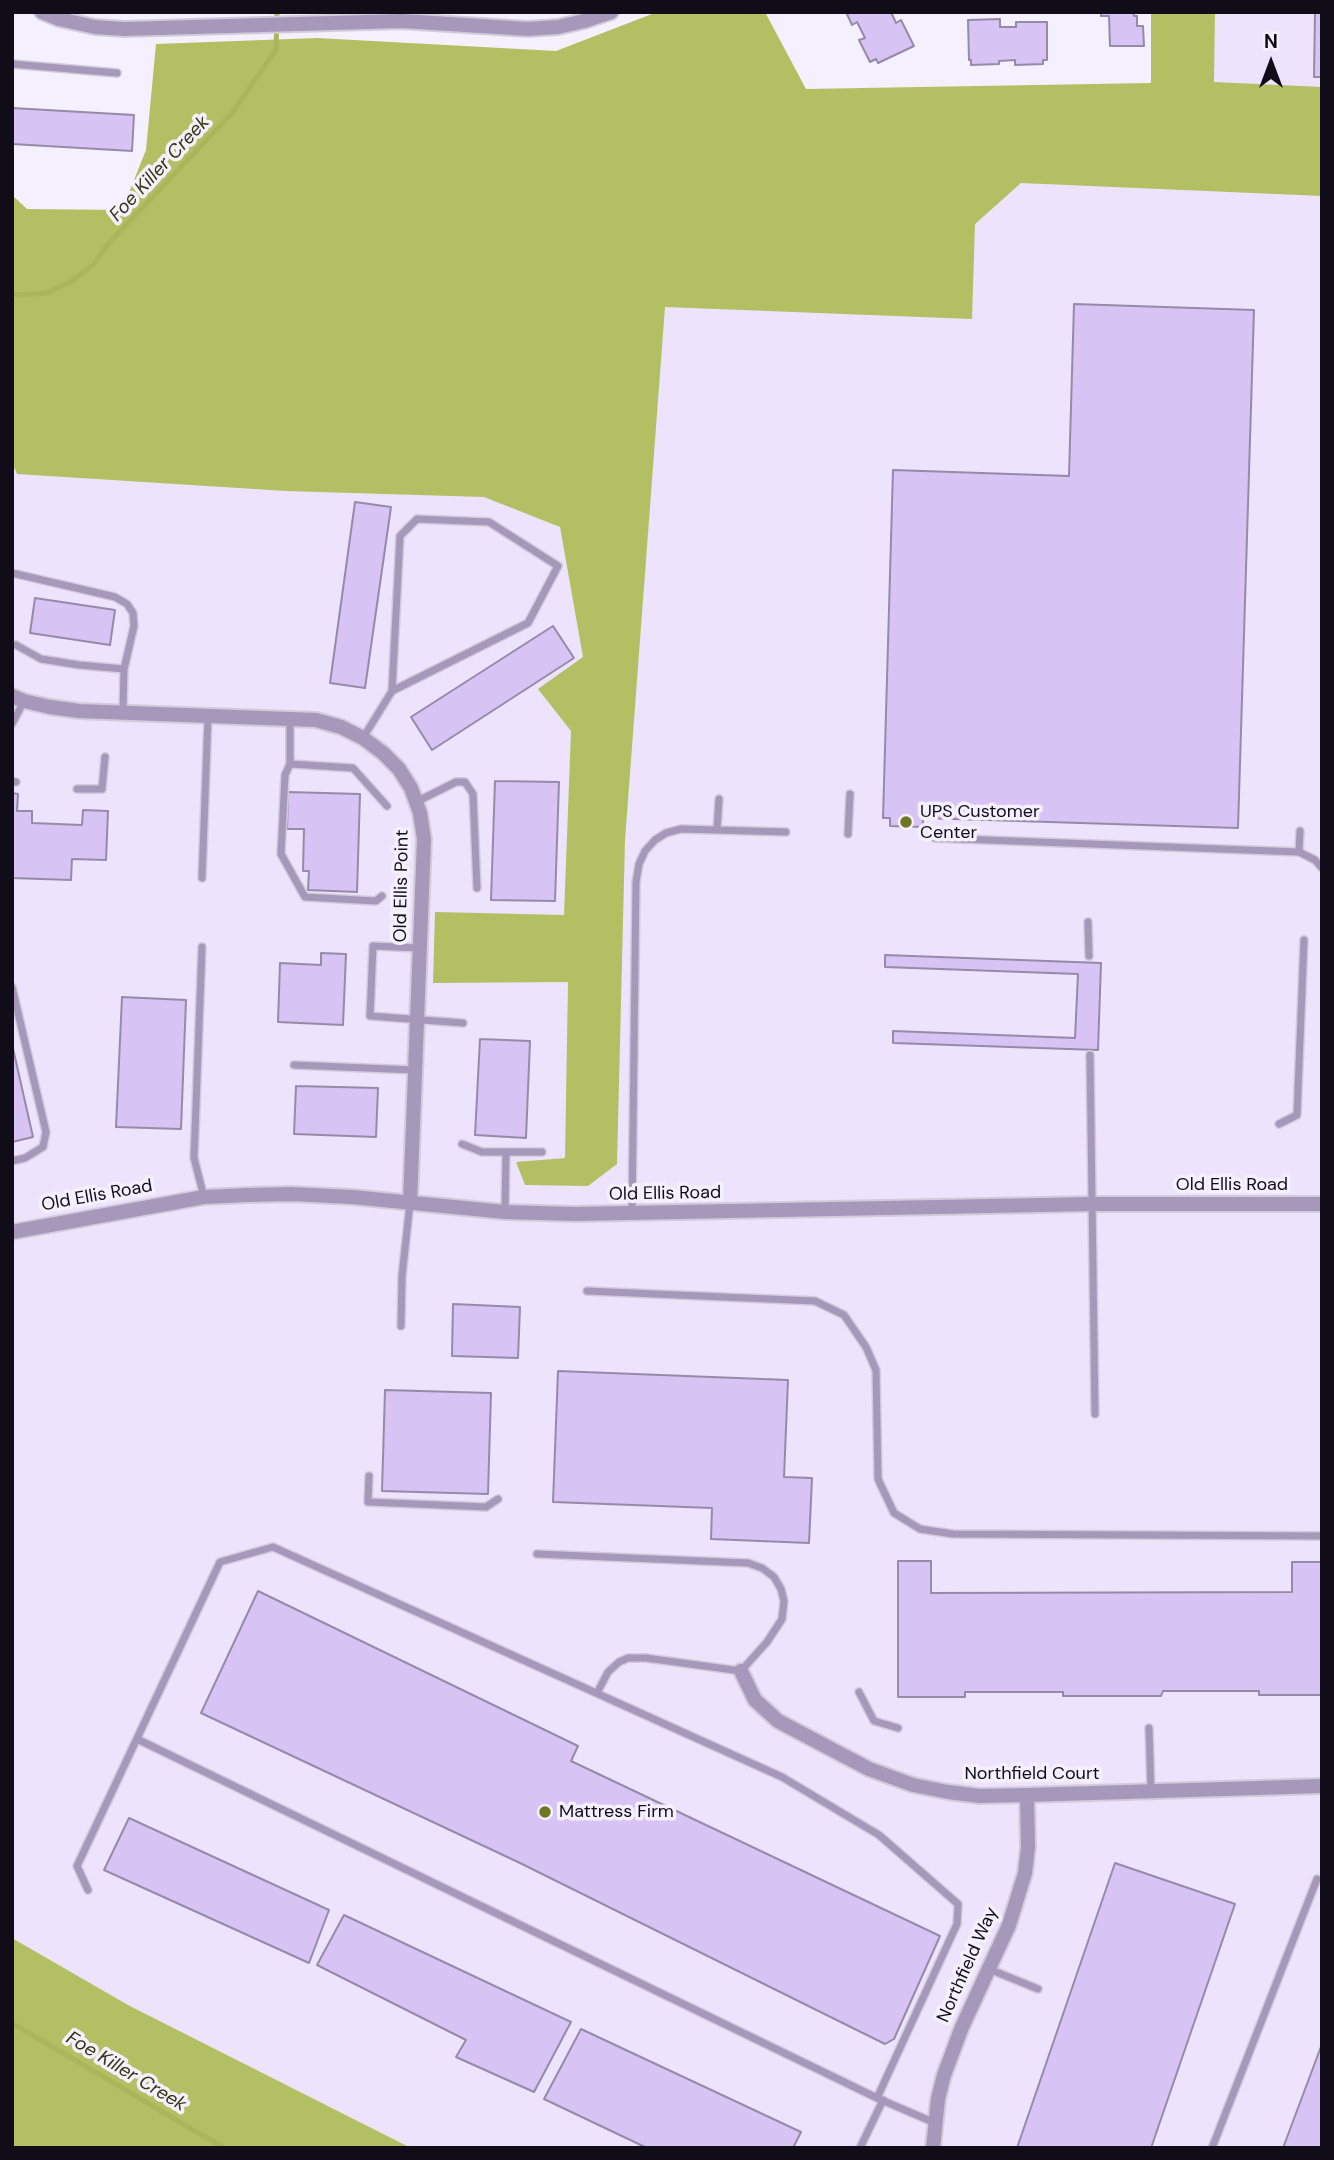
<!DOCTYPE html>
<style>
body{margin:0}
#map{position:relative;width:1334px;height:2160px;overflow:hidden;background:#f5f0fe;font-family:"DM Sans",sans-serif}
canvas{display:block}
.frame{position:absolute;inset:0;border:14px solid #110d18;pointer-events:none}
.north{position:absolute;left:1236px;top:28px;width:70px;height:70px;-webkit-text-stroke:5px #f5f0fe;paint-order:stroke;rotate:0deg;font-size:19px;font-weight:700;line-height:28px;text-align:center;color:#110d18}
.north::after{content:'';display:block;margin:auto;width:24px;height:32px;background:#110d18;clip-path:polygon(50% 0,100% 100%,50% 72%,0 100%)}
</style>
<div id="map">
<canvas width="1334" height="2160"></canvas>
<div class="frame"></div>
<div class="north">N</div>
</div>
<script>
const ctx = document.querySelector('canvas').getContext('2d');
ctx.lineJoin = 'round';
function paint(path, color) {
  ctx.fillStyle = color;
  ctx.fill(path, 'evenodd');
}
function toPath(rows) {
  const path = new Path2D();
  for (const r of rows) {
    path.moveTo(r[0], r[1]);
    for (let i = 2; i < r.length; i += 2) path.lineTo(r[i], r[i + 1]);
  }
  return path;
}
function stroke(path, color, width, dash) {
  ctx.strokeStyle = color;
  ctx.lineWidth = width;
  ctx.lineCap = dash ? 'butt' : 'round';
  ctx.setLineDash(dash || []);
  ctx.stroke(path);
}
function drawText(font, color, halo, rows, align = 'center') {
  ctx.font = font + ' "DM Sans",sans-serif';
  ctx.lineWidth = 7;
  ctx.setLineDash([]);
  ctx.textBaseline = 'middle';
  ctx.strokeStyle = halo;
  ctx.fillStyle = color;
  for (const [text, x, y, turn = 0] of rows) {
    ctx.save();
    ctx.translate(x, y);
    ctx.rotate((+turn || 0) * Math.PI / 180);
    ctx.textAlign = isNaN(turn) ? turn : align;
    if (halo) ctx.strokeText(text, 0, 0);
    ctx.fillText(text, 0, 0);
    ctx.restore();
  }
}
paint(toPath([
 [1205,12,1322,12,1322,2148,411,2148,128,2005,12,1938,12,239,1204,102]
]), '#ede3fc');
paint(toPath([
 [657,12,765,12,806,89,1151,83,1151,12,1215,12,1214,82,1322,87,1322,196,1021,183,975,224,972,319,665,307,625,840,617,1164,588,1186,525,1185,516,1162,565,1158,568,982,433,983,435,912,564,915,571,731,538,689,583,657,560,527,484,497,286,491,17,474,12,462,12,195,27,209,122,210,146,150,156,44,317,38,556,51],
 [12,1938,128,2005,411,2148,12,2148]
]), '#b3bf63');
stroke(toPath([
 [12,294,21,295,47,293,72,281,93,265,109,243,232,113,276,50,277,12],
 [12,2023,224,2148]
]), '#a9b659', 5);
const building = toPath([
 [846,12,891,12,896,23,901,20,914,46,878,63,876,59,870,62,859,40,865,38,857,22,852,25,846,12],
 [1101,12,1133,12,1134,16,1137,16,1137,26,1143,26,1144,46,1110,46,1109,16,1101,16,1101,12],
 [1315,12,1322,12,1322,77,1314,77,1315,12],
 [1000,19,1000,27,1016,27,1016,22,1047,22,1047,60,1043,60,1043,64,1015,65,1015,60,999,61,999,64,971,65,971,60,969,60,968,20,1000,19],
 [12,108,134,115,132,151,12,144,12,108],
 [1074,304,1254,310,1238,828,923,818,923,827,890,826,890,818,883,818,893,470,1069,476,1074,304],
 [355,502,391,507,365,688,330,683,355,502],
 [35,598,115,610,110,645,30,633,35,598],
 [553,626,574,658,432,750,411,717,553,626],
 [495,781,559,782,555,901,491,900,495,781],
 [288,792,360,794,357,892,308,890,309,871,303,871,304,829,287,829,288,792],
 [12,793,18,794,17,811,32,811,32,823,82,825,83,810,108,811,106,860,72,859,71,880,12,878,12,793],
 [321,953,346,954,343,1025,278,1022,280,963,321,965,321,953],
 [885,955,1101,963,1098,1050,893,1043,893,1031,1075,1038,1078,974,885,967,885,955],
 [122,997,186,1000,181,1129,116,1127,122,997],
 [480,1039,530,1041,526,1138,475,1135,480,1039],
 [12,1044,33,1137,12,1142,12,1044],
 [296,1086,378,1088,376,1137,294,1134,296,1086],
 [453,1304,520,1307,518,1358,452,1356,453,1304],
 [558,1371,788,1380,784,1477,812,1478,809,1543,711,1539,712,1508,553,1502,558,1371],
 [385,1390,491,1393,488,1494,382,1491,385,1390],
 [898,1561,931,1561,931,1593,1292,1592,1292,1562,1322,1562,1322,1695,1259,1695,1259,1691,1163,1691,1161,1696,1063,1696,1063,1692,965,1692,965,1697,898,1697,898,1561],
 [258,1591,578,1746,571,1761,940,1936,894,2039,885,2044,520,1863,201,1713,258,1591],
 [129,1818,329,1910,309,1963,104,1870,129,1818],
 [1115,1863,1235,1904,1151,2148,1017,2148,1115,1863],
 [344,1915,571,2022,534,2092,456,2057,466,2040,317,1965,344,1915],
 [581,2029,801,2132,793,2148,647,2148,544,2099,581,2029],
 [1322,2044,1322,2148,1283,2148,1322,2044]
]);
paint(building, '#d7c3f4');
stroke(building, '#968aa9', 2);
const service = toPath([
 [12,64,117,73],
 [12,573,115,597,127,604,133,613,134,626,124,669],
 [16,645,41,659,79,665,124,669,123,712],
 [290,719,290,764,285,775,281,854,305,897,376,901,382,896],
 [12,724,24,701],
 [363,738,392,691,528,623,558,566,489,522,417,519,400,536,392,691],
 [290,764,353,768,387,806],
 [12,781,16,782],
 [77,789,102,789,105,757],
 [416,802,456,782,465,782,473,794,477,888],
 [717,829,719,799],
 [848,834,850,794],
 [935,838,1299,852,1315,860,1322,868],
 [1299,852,1300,831],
 [202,878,208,717],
 [1088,922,1089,956],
 [202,947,194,1158,204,1197],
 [419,948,373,946,370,1016,463,1023],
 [12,987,46,1132,43,1147,25,1158,12,1161],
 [1090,1055,1095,1414],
 [294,1065,414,1070],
 [1279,1124,1297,1115,1304,940],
 [462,1144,482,1152,542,1152],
 [505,1212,506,1152],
 [632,1215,636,882,639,864,645,851,655,840,666,833,681,829,786,832],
 [587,1291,815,1301,844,1315,866,1347,876,1370,878,1479,894,1513,920,1529,953,1534,1322,1536],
 [401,1326,402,1276,410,1203],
 [369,1476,368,1502,486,1507,498,1499],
 [537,1554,748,1563,762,1568,774,1577,781,1589,784,1601,782,1619,767,1642,741,1671,646,1658,628,1658,619,1662,608,1672,597,1693],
 [859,1692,874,1721,898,1728],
 [1149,1728,1151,1791],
 [137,1739,877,2098],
 [88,1890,77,1866,220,1562,273,1547,782,1777,879,1835,958,1904,957,1924,877,2098,935,2123],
 [989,1969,1038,1989],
 [860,2148,883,2100],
 [1212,2148,1317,1879]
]);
const minor = toPath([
 [42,12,59,19,95,27,124,29,402,21,528,29,558,27,584,21,611,12],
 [12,696,24,701,50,707,79,711,316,720,341,727,363,738,383,753,399,769,411,788,420,813,424,839,410,1203],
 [12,1232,204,1197,248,1195,291,1194,352,1197,505,1212,575,1214,1092,1204,1322,1204],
 [741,1671,755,1700,778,1721,869,1769,913,1785,948,1792,980,1796,1027,1795,1322,1786],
 [933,2148,938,2099,944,2075,962,2027,1009,1925,1025,1873,1028,1847,1027,1795]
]);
stroke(service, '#d1ccd9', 10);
stroke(minor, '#d1ccd9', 18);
stroke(service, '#a698bb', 7);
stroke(minor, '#a698bb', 14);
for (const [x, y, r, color] of [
 [906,822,7,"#6e7722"],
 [545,1812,7,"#6e7722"]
]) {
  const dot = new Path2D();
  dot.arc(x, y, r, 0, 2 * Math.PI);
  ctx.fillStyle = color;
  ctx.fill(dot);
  stroke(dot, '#f5f0fe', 2.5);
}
drawText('18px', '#110d18', '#f5f0fe', [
 ["UPS Customer",920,812],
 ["Center",920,833],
 ["Mattress Firm",559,1812]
], 'left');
drawText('18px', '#110d18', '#f5f0fe', [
 ["Old Ellis Point",402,886,-89],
 ["Old Ellis Road",1232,1185],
 ["Old Ellis Road",665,1194,-1],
 ["Old Ellis Road",97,1196,-10],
 ["Northfield Court",1032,1774],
 ["Northfield Way",968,1965,-66]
]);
drawText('italic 19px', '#31360f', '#f5f0fe', [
 ["Foe Killer Creek",160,169,-47],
 ["Foe Killer Creek",126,2072,31]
]);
</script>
